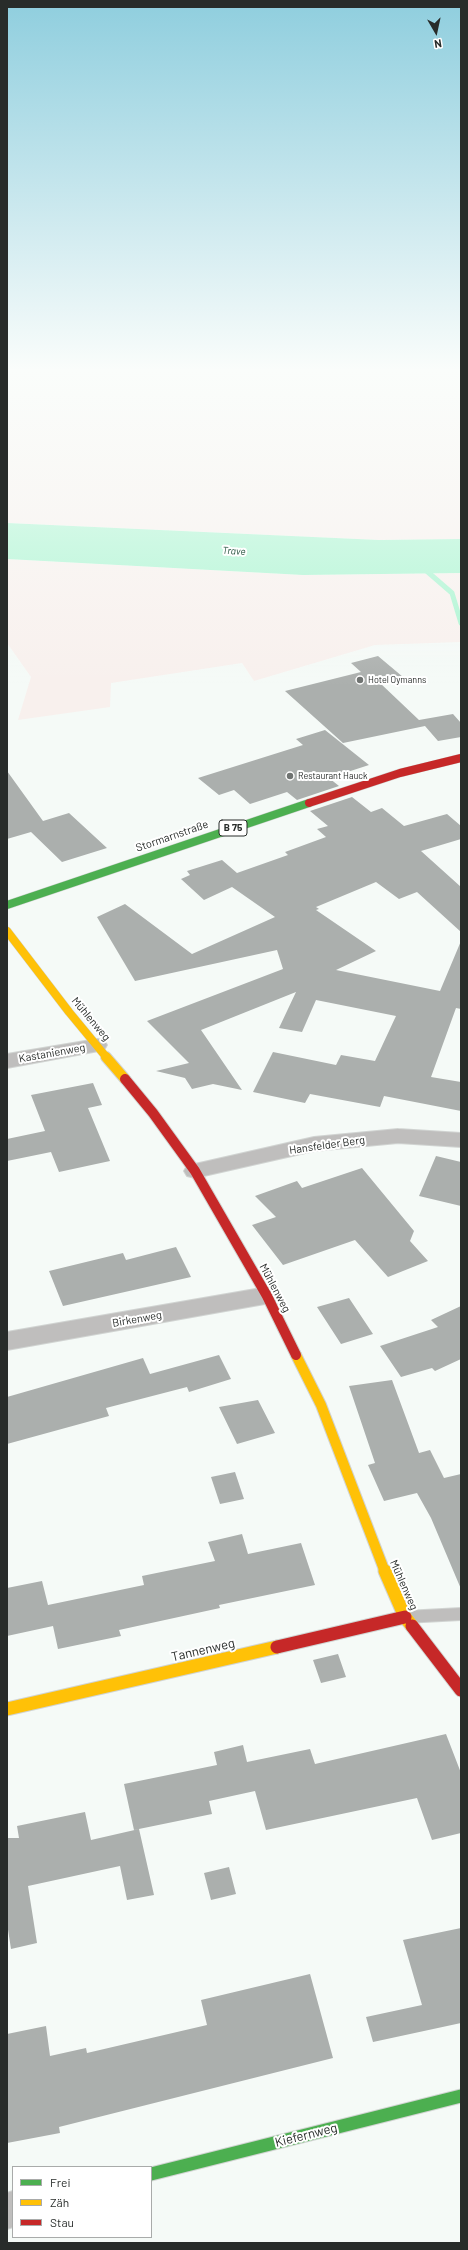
<!DOCTYPE html>
<meta charset="utf-8">
<style>
body{margin:0}
#map{position:relative;width:468px;height:2250px;overflow:hidden;background:#f5faf7;font-family:Barlow,sans-serif}
canvas{display:block}
.frame{position:absolute;inset:0;border:8px solid #282c2a;pointer-events:none}
.legend{position:absolute;left:12px;top:2166px;width:140px;height:72px;box-sizing:border-box;background:#fff;border:1px solid #a9abaa;margin:0;padding:5px 7px;list-style:none;font-size:12px;color:#282c2a}
.legend li{display:flex;align-items:center;gap:8px;height:20px}
.legend b{width:20px;border:1px solid #a9abaa}
.north{position:absolute;left:416px;top:12px;width:40px;height:40px;-webkit-text-stroke:3px #fff;paint-order:stroke;rotate:171deg;font-size:11px;font-weight:700;line-height:16px;text-align:center;color:#282c2a}
.north::after{content:'';display:block;margin:auto;width:14px;height:18px;background:#282c2a;clip-path:polygon(50% 0,100% 100%,50% 72%,0 100%)}
</style>
<div id="map">
<canvas width="468" height="2250"></canvas>
<div class="frame"></div>
<ul class="legend">
<li><b style="height:5px;background:#4caf50"></b>Frei</li>
<li><b style="height:5px;background:#ffc107"></b>Zäh</li>
<li><b style="height:5px;background:#c62828"></b>Stau</li>
</ul>
<div class="north">N</div>
</div>
<script>
const ctx = document.querySelector('canvas').getContext('2d');
ctx.lineJoin = 'round';
function paint(path, color) {
  ctx.fillStyle = color;
  ctx.fill(path, 'evenodd');
}
function toPath(rows) {
  const path = new Path2D();
  for (const r of rows) {
    path.moveTo(r[0], r[1]);
    for (let i = 2; i < r.length; i += 2) path.lineTo(r[i], r[i + 1]);
  }
  return path;
}
function stroke(path, color, width, dash) {
  ctx.strokeStyle = color;
  ctx.lineWidth = width;
  ctx.lineCap = dash ? 'butt' : 'round';
  ctx.setLineDash(dash || []);
  ctx.stroke(path);
}
function drawText(font, color, halo, rows, align = 'center') {
  ctx.font = font + ' Barlow,sans-serif';
  ctx.lineWidth = 4;
  ctx.setLineDash([]);
  ctx.textBaseline = 'middle';
  ctx.strokeStyle = halo;
  ctx.fillStyle = color;
  for (const [text, x, y, turn = 0] of rows) {
    ctx.save();
    ctx.translate(x, y);
    ctx.rotate((+turn || 0) * Math.PI / 180);
    ctx.textAlign = isNaN(turn) ? turn : align;
    if (halo) ctx.strokeText(text, 0, 0);
    ctx.fillText(text, 0, 0);
    ctx.restore();
  }
}
paint(toPath([
 [7,371,461,371,461,539,379,540,7,523],
 [7,559,303,575,461,573,461,642,375,645,254,681,242,663,111,683,110,707,18,720,31,677,7,643]
]), '#f8f0ed');
paint(toPath([
 [7,523,379,540,461,539,461,573,303,575,7,559]
]), '#a9f4d0');
stroke(toPath([
 [422,567,452,593,461,623]
]), '#a9f4d0', 5);
paint(toPath([
 [378,656,403,677,380,683,419,720,453,714,461,723,461,737,438,741,425,726,343,743,285,691,361,672,351,663],
 [325,730,369,765,329,778,339,786,297,800,287,792,250,804,234,790,219,795,198,778,303,745,296,739],
 [7,771,43,821,69,813,107,848,62,862,31,832,7,839],
 [352,797,371,812,382,808,404,826,447,814,461,826,461,839,421,851,461,887,461,932,417,892,399,899,376,882,316,907,319,909,316,910,376,951,336,970,440,991,461,941,461,1009,456,1008,431,1077,461,1082,461,1111,384,1096,380,1107,310,1094,305,1103,253,1092,273,1052,336,1065,341,1055,375,1061,396,1016,316,1000,302,1032,279,1028,296,992,201,1030,242,1090,213,1084,192,1089,185,1078,156,1071,189,1063,147,1021,283,969,277,950,135,981,97,917,125,904,192,954,275,917,232,887,204,900,181,879,190,875,187,871,222,860,237,873,288,855,285,852,326,837,317,829,328,826,310,811],
 [93,1083,102,1105,88,1108,110,1161,59,1172,51,1152,7,1161,7,1139,45,1131,31,1095],
 [436,1156,461,1162,461,1206,419,1196],
 [362,1168,414,1231,410,1241,428,1261,388,1277,355,1240,283,1265,252,1225,276,1217,255,1196,297,1181,302,1188],
 [176,1247,191,1277,63,1306,49,1271,123,1253,126,1260],
 [349,1298,373,1334,341,1344,317,1307],
 [461,1306,461,1359,435,1371,432,1368,401,1377,380,1346,438,1327,431,1320],
 [219,1355,231,1379,189,1392,187,1387,106,1408,109,1416,7,1444,7,1397,143,1358,150,1374],
 [392,1380,419,1453,430,1450,444,1478,461,1474,461,1589,431,1518,417,1493,384,1501,368,1465,375,1463,349,1386],
 [258,1400,275,1433,237,1444,219,1407],
 [235,1472,244,1499,220,1504,211,1477],
 [242,1534,248,1554,301,1543,315,1585,219,1605,220,1608,119,1630,121,1636,58,1649,53,1626,7,1636,7,1588,42,1581,48,1605,144,1585,142,1576,215,1561,208,1542],
 [338,1654,346,1677,321,1683,313,1660],
 [446,1734,461,1773,461,1833,432,1840,417,1798,266,1830,255,1791,209,1801,212,1814,134,1830,124,1784,217,1765,214,1752,243,1745,247,1762,310,1749,315,1764],
 [85,1812,91,1840,139,1829,154,1895,127,1900,120,1866,28,1886,37,1943,11,1949,7,1923,7,1838,19,1838,17,1826],
 [229,1867,236,1894,211,1900,204,1873],
 [461,1928,461,2023,373,2042,366,2017,422,2005,403,1940],
 [310,1974,333,2058,59,2127,60,2133,7,2143,7,2034,46,2026,50,2056,86,2048,87,2053,207,2025,201,2000]
]), '#abafad');
const lane = toPath([
 [461,1608,461,1620,405,1623,400,1622,397,1617,400,1612,405,1611,461,1608]
]);
const street = toPath([
 [97,1039,104,1040,107,1045,104,1050,7,1068,7,1054,97,1039],
 [398,1129,461,1133,461,1147,398,1143,314,1151,195,1178,187,1176,184,1171,187,1166,195,1164,314,1137,398,1129],
 [267,1287,276,1290,279,1296,276,1302,7,1350,7,1332,267,1287],
 [13,2191,13,2227,7,2229,7,2193,13,2191]
]);
const fastFar1 = toPath([
 [7,905,309,803]
]);
const fast = toPath([
 [151,2174,461,2096]
]);
const slowFar2 = toPath([
 [7,931,69,1012,107,1058]
]);
const slowFar1 = toPath([
 [106,1057,125,1079],
 [296,1355,321,1405,385,1572]
]);
const slow = toPath([
 [385,1571,405,1617,412,1626],
 [7,1709,277,1647]
]);
const jamFar2 = toPath([
 [309,803,400,773,461,758]
]);
const jamFar1 = toPath([
 [125,1079,153,1113,195,1171,267,1296,296,1355]
]);
const jam = toPath([
 [412,1626,461,1690],
 [277,1647,405,1617]
]);
stroke(lane, '#d1d4d2', 2);
stroke(street, '#d1d4d2', 2);
stroke(fastFar1, '#d1d4d2', 9);
stroke(fast, '#d1d4d2', 15);
stroke(slowFar2, '#d1d4d2', 9);
stroke(slowFar1, '#d1d4d2', 12);
stroke(slow, '#d1d4d2', 15);
stroke(jamFar2, '#d1d4d2', 9);
stroke(jamFar1, '#d1d4d2', 12);
stroke(jam, '#d1d4d2', 15);
paint(lane, '#bfbebd');
paint(street, '#bfbebd');
stroke(fastFar1, '#4caf50', 8);
stroke(fast, '#4caf50', 13);
stroke(slowFar2, '#ffc107', 8);
stroke(slowFar1, '#ffc107', 10);
stroke(slow, '#ffc107', 13);
stroke(jamFar2, '#c62828', 8);
stroke(jamFar1, '#c62828', 10);
stroke(jam, '#c62828', 13);
const sky = ctx.createLinearGradient(0, 0, 0, 686);
sky.addColorStop(0, '#8fcede');
sky.addColorStop(0.54, '#fafdfb');
sky.addColorStop(1, '#fafdfb00');
ctx.fillStyle = sky;
ctx.fillRect(0, 0, 468, 686);
for (const [x, y, r, color] of [
 [360,680,4,"#707472"],
 [290,776,4,"#707472"]
]) {
  const dot = new Path2D();
  dot.arc(x, y, r, 0, 2 * Math.PI);
  ctx.fillStyle = color;
  ctx.fill(dot);
  stroke(dot, '#fff', 1.5);
}
drawText('9px', '#282c2a', '#fff', [
 ["Hotel Oymanns",368,680],
 ["Restaurant Hauck",298,776]
], 'left');
drawText('italic 10px', '#26523e', '#fff', [
 ["Trave",234,551,3]
]);
for (const [x, y, w] of [
 [233,828,28]
]) {
  const box = new Path2D();
  box.roundRect(x - w / 2, y - 8, w, 16, 3);
  ctx.fillStyle = '#fff';
  ctx.fill(box);
  stroke(box, '#282c2a', 1);
}
drawText('bold 10px', '#282c2a', null, [
 ["B 75",233,828]
]);
drawText('11px', '#282c2a', '#fff', [
 ["Stormarnstraße",172,836,-19],
 ["Mühlenweg",91,1019,50],
 ["Kastanienweg",52,1053,-10],
 ["Hansfelder Berg",327,1145,-8],
 ["Mühlenweg",275,1288,62],
 ["Birkenweg",137,1319,-10],
 ["Mühlenweg",404,1585,66]
]);
drawText('13px', '#282c2a', '#fff', [
 ["Tannenweg",203,1650,-13],
 ["Kiefernweg",306,2135,-14]
]);
</script>
